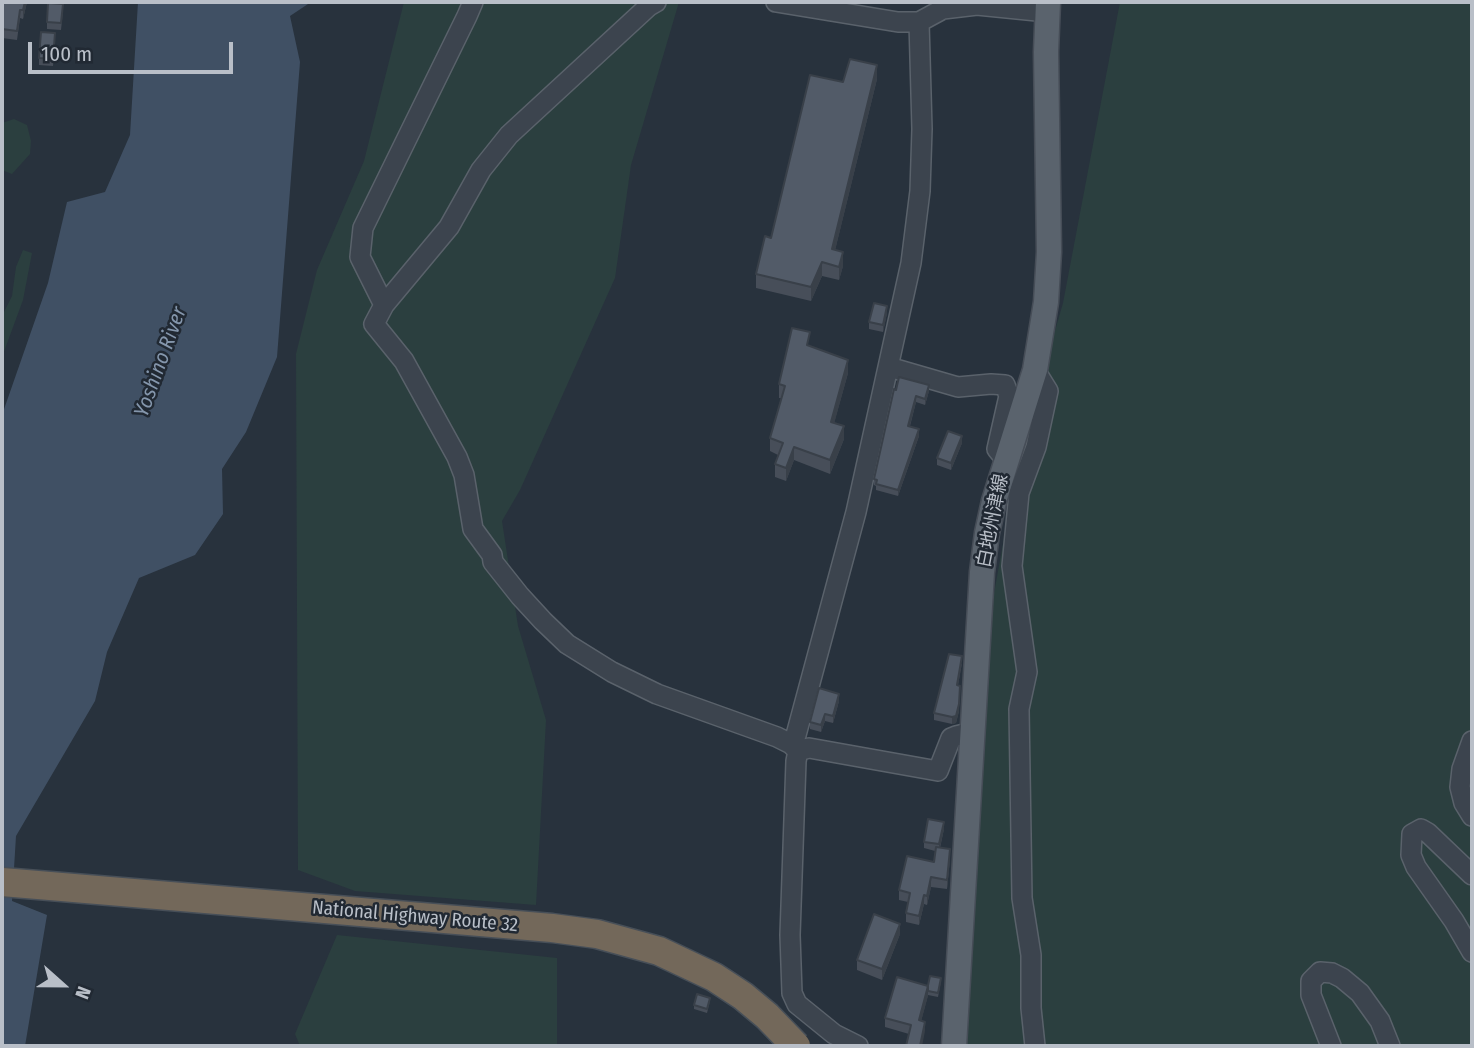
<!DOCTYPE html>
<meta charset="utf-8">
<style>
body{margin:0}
#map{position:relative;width:1474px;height:1048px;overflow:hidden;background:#28323d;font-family:"Fira Sans Condensed",sans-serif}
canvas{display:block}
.frame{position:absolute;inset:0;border:4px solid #b9bfc8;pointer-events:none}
.north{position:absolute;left:28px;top:950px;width:70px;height:70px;-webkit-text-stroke:5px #212933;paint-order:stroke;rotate:111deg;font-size:19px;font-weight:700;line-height:28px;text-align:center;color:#b9bfc8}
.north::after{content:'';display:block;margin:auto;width:24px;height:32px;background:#b9bfc8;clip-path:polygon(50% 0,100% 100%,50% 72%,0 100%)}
.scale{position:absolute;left:28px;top:42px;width:205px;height:32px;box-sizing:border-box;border:4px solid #b9bfc8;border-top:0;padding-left:9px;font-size:21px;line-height:24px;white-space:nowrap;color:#b9bfc8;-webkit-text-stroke:5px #212933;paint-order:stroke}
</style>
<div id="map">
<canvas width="1474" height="1048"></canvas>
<div class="frame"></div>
<div class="north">N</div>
<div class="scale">100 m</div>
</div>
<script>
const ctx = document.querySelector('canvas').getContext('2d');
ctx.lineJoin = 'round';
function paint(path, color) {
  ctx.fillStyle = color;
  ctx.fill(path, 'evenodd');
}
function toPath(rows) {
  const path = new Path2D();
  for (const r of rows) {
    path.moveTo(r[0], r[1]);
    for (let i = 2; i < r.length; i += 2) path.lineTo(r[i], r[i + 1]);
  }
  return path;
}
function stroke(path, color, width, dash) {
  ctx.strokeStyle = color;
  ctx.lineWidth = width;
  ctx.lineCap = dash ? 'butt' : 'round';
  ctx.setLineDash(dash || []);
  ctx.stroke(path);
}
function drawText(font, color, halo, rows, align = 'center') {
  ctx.font = font + ' "Fira Sans Condensed","Noto Sans JP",sans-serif';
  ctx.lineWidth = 5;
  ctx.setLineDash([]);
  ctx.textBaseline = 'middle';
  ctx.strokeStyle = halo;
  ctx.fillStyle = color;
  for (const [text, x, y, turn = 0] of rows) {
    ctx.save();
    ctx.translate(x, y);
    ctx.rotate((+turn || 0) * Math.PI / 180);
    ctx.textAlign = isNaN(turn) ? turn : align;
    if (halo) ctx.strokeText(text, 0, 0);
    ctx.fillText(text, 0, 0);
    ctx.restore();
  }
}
paint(toPath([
 [404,2,679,2,631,165,615,278,520,490,502,521,518,626,546,720,536,905,355,891,298,870,296,354,317,270,364,161],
 [1120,2,1472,2,1472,1046,961,1046,987,632,1019,455,1063,303],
 [14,119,27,125,31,141,30,154,12,174,2,170,2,123],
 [23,250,32,253,23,300,2,357,2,316,12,296,16,267],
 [337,935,557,958,557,1046,300,1046,295,1034]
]), '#2b3f3f');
paint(toPath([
 [138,2,311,2,290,16,300,62,277,357,246,432,222,469,223,514,195,555,139,578,107,652,95,701,16,836,12,901,47,915,25,1046,2,1046,2,415,48,283,67,202,105,192,130,135]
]), '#405064');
const minor = toPath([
 [656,2,649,6,509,135,481,170,449,227,384,305,374,324,404,361,457,457,464,475,473,529,492,555,493,562,520,596,543,621,567,644,612,672,657,694,777,737,791,744,798,751],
 [776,2,898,22,919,22,943,9,977,5,1047,12],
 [384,305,360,257,363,228,467,16,473,2],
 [889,367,958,387,991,384,1005,385,1009,396,997,449,1006,460],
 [1472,741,1462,769,1460,787,1464,803,1472,816],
 [791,744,796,735,856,512,911,263,920,191,922,129,919,22],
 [798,751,796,761,790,935,792,993,797,1004,834,1034,858,1046],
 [798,751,809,748,938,771,951,738,956,736,973,732],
 [1472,875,1428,833,1421,829,1412,834,1411,855,1416,867,1454,921,1472,952],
 [1035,1046,1031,1008,1031,955,1022,898,1019,709,1027,672,1012,566,1019,493,1036,447,1048,391,1035,370],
 [1331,1046,1311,995,1311,981,1320,972,1332,973,1342,978,1360,993,1380,1021,1390,1046]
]);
const major = toPath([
 [954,1046,982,572,987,533,994,501,1035,370,1046,302,1049,252,1046,52,1048,2]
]);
stroke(minor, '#5a626b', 22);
stroke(major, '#464d57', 27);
stroke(minor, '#3c444e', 19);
stroke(major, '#5a636d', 24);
const highwayBridge = toPath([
 [2,882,552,928,597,934,659,951,714,977,743,996,767,1016,796,1046]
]);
stroke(highwayBridge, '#474f58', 31, []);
stroke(highwayBridge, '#73685a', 28);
paint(toPath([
 [2,2,27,2,23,19,20,18,17,40,2,38],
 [63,11,61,30,47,29,47,22],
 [55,40,53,66,39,65,39,58],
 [877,79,835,250,843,266,839,280,822,276,811,301,756,288,756,274,771,238,843,82],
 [887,313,883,332,869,329,869,322],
 [809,346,848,373,834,423,844,439,830,474,794,460,786,481,775,477,775,464,778,455,770,451,770,438,781,398,779,398,779,384],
 [896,390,929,391,925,405,916,402,910,426,919,436,898,496,876,490,876,486,874,485,874,479],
 [962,443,951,470,937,465,937,458],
 [962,663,958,685,959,711,956,723,952,724,934,720,934,713],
 [839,701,833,723,825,721,821,732,810,729,810,722],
 [944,829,940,848,950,859,947,889,931,887,927,905,924,904,919,925,906,922,906,913,908,902,899,900,899,890,934,862,935,851,924,848,924,842],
 [900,934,882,980,857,970,857,960],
 [941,981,938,997,928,995,921,1021,925,1031,909,1034,885,1027,885,1018,928,986],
 [710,1001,707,1013,694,1009,694,1005]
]), '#474e59');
paint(toPath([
 [25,2,27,2,23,19,23,10],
 [877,65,877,79,832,263,832,249],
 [843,252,843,266,839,280,839,267],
 [822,262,822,276,811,301,811,287],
 [887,306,887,313,883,332,883,325],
 [848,360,848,373,831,435,831,422],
 [929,385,929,391,925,405,925,399],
 [916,396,916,402,908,432,908,426],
 [844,426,844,439,830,474,830,460],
 [919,429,919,436,898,496,898,490],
 [962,436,962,443,951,470,951,463],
 [794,447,794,460,786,481,786,468],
 [960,686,959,711,956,723,952,724,952,717],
 [839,694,839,701,833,723,833,716],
 [825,714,825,721,821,732,821,725],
 [944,822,944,829,939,851,939,844],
 [950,849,950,859,947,889,947,880],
 [931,877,931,887,927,905,927,896],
 [924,895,924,904,919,925,919,916],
 [900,924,900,934,882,980,882,969],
 [928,986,928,996,919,1029,919,1020],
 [925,1022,925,1031,922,1046,920,1046]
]), '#394049');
const building = toPath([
 [2,2,25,2,23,10,20,10,17,31,2,29,2,2],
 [48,3,63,4,61,23,47,22,48,3],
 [41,32,55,33,53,59,39,58,41,32],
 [850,59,877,65,832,249,843,252,839,267,822,262,811,287,756,274,765,236,771,238,810,75,843,82,850,59],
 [874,303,887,306,883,325,869,322,874,303],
 [792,328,810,332,807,345,848,360,831,422,844,426,830,460,794,447,786,468,775,464,783,443,770,438,785,386,779,384,792,328],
 [899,377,929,385,925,399,916,396,908,426,919,429,898,490,876,484,877,480,874,479,894,389,896,390,899,377],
 [948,431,962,436,951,463,937,458,948,431],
 [949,654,962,656,957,685,960,686,959,704,956,716,952,717,934,713,949,654],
 [819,688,839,694,833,716,825,714,821,725,810,722,819,688],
 [928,819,944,822,939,844,924,842,928,819],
 [936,847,950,849,947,880,931,877,927,896,924,895,919,916,906,913,910,893,899,890,907,856,934,862,936,847],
 [874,914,900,924,882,969,857,960,874,914],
 [930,976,941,978,938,993,928,991,928,986,927,990,930,976],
 [897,977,928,986,919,1020,925,1022,920,1046,906,1046,911,1025,885,1018,897,977],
 [697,994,710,998,707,1009,694,1005,697,994]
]);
paint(building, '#525b68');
stroke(building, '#394049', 2);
drawText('19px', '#b9bfc8', '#212933', [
 ["白地州津線",993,521,-79],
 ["National Highway Route 32",415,917,5]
]);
drawText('italic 21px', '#8496ac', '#212933', [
 ["Yoshino River",161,362,-70]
]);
</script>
